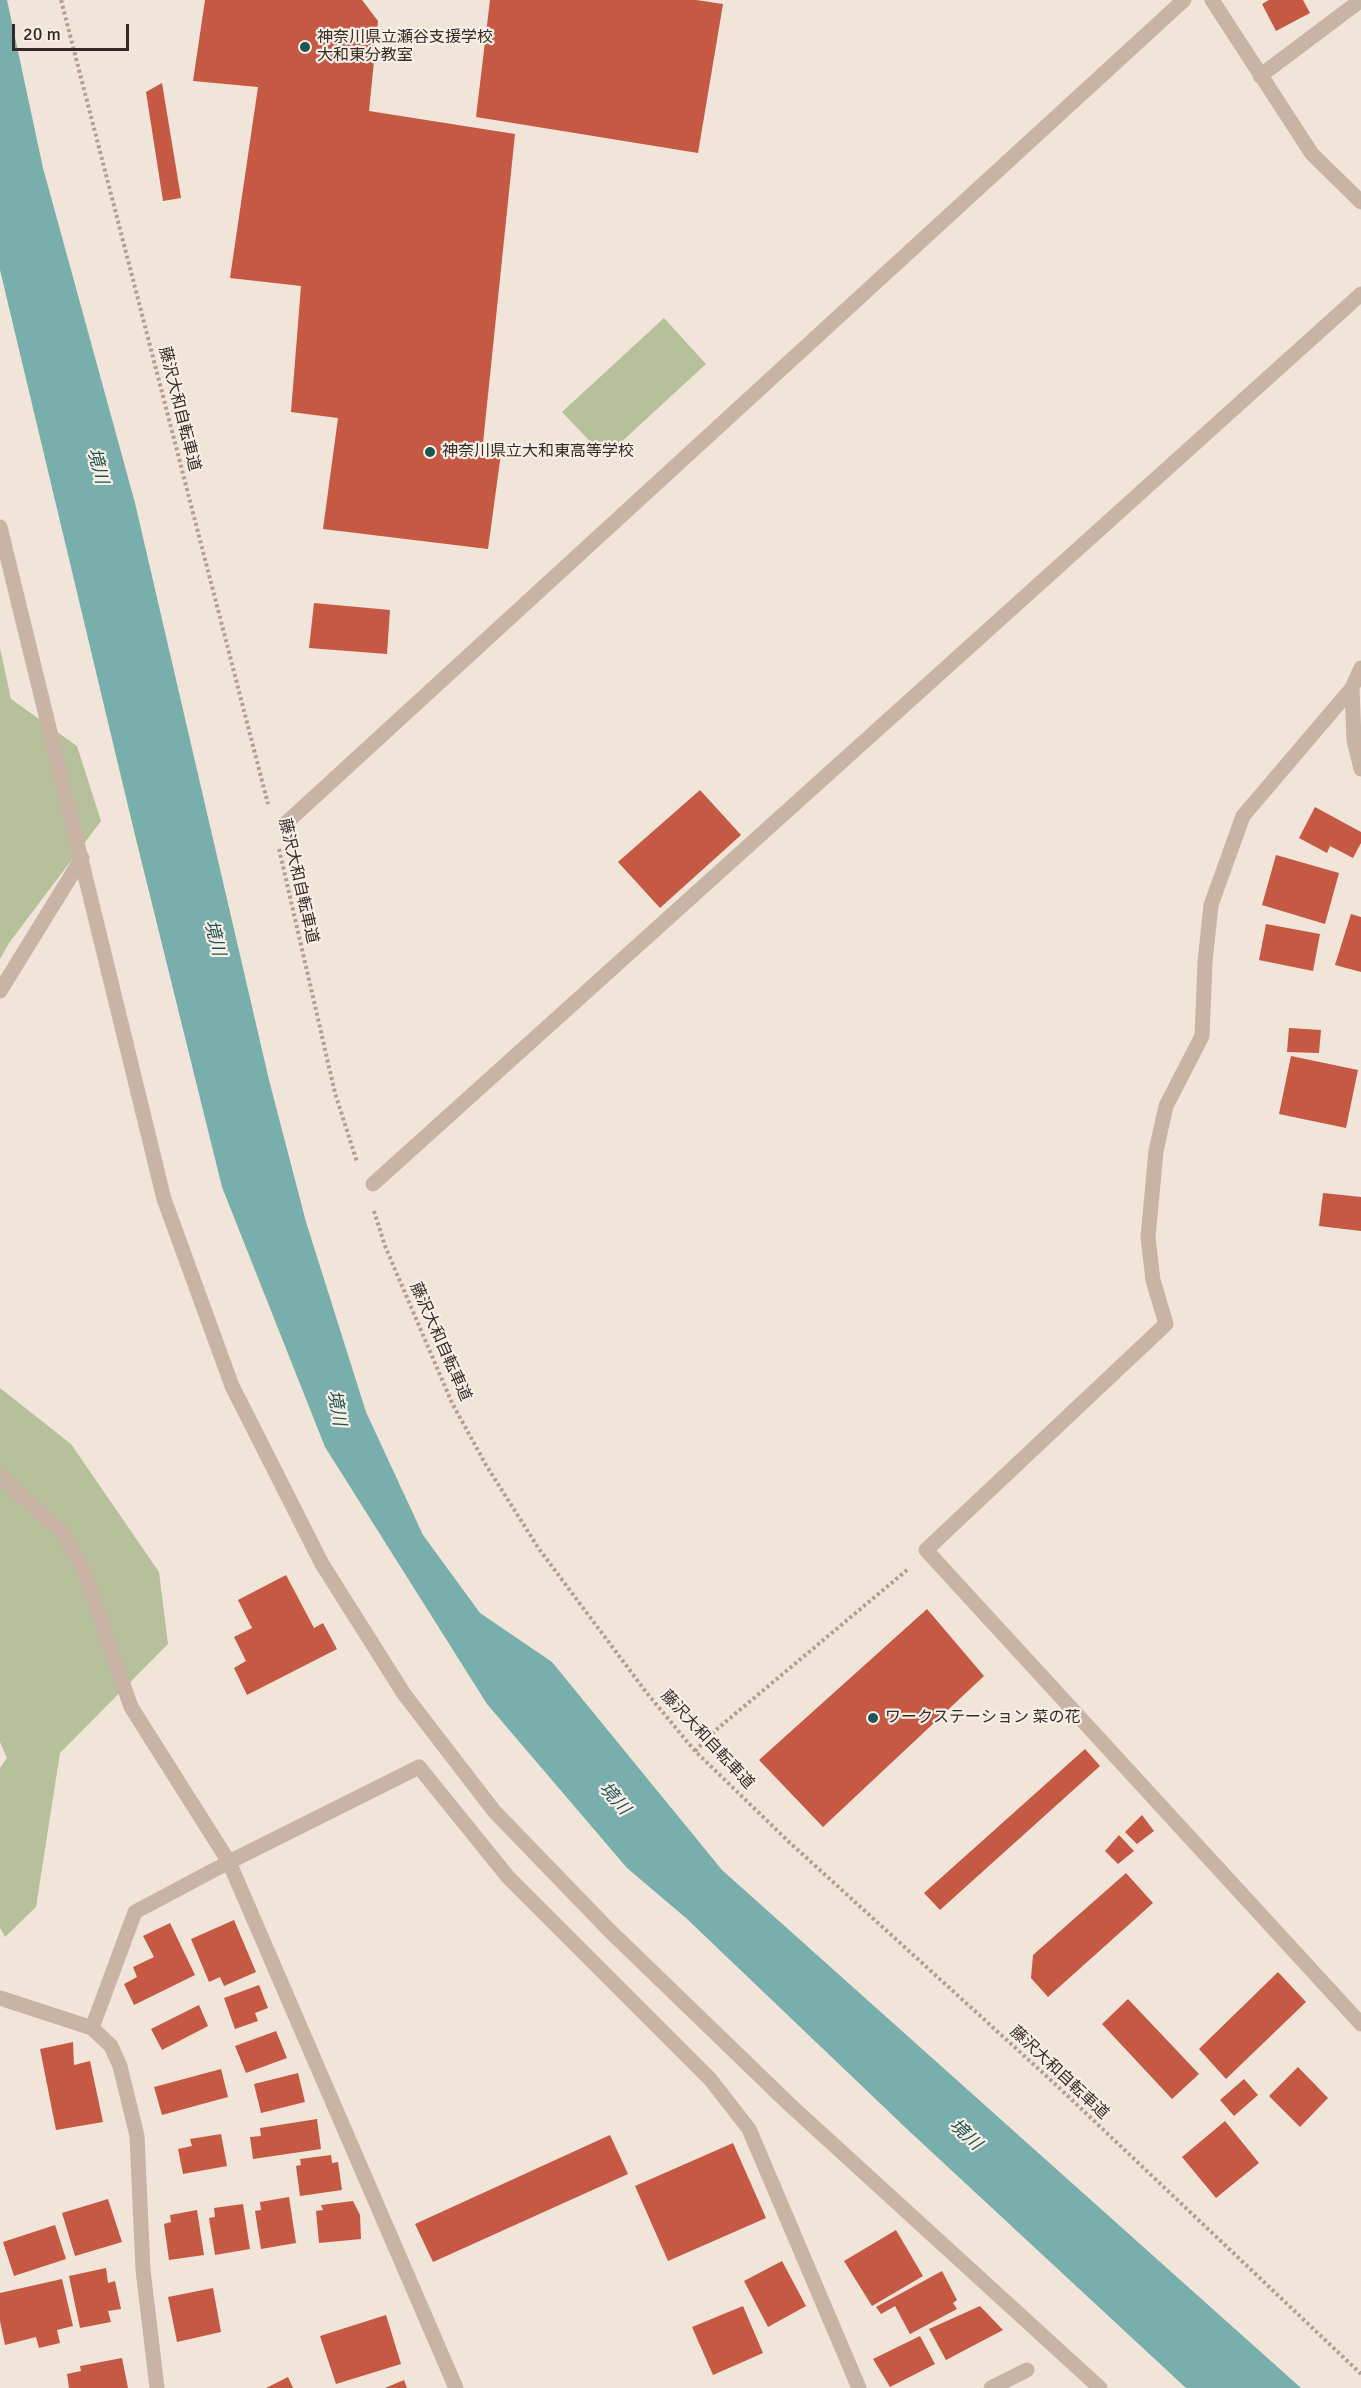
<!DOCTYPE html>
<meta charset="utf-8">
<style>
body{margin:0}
#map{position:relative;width:1361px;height:2388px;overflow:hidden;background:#f1e4d9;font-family:Signika,sans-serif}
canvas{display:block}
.scale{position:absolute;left:12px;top:24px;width:117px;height:27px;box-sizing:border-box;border:3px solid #352a27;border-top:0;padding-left:8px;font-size:18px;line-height:21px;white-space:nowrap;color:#352a27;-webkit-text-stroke:4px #f9efe6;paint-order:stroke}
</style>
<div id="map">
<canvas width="1361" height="2388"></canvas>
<div class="scale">20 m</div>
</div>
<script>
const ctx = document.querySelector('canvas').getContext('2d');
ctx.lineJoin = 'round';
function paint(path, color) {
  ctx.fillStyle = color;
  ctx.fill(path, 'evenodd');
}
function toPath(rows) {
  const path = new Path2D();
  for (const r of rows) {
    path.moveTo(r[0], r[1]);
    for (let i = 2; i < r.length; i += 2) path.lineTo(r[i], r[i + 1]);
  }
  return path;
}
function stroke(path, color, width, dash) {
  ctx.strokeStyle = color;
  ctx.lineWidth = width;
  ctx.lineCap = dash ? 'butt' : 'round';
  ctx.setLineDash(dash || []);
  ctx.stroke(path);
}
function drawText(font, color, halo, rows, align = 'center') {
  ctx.font = font + ' Signika,"Noto Sans JP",sans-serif';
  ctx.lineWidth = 4.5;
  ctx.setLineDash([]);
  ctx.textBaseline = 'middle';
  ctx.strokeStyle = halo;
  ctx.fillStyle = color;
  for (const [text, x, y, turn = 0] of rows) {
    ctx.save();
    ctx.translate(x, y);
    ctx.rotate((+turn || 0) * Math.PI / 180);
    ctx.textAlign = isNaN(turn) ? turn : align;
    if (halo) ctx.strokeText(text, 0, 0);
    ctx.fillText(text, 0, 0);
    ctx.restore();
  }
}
paint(toPath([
 [664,318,706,364,605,457,562,412],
 [0,648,11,699,77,746,101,821,9,943,0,959],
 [0,1388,71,1444,159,1572,168,1644,60,1753,36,1907,5,1937,0,1928,0,1768,7,1758,0,1742]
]), '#b6c09a');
paint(toPath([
 [0,0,7,0,43,168,135,503,269,1080,306,1222,366,1412,423,1535,480,1613,552,1662,722,1870,1301,2388,1186,2388,908,2130,686,1918,627,1868,487,1704,325,1447,222,1187,134,831,0,270]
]), '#78aeac');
paint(toPath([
 [205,0,362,0,378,21,369,111,515,134,483,443,502,446,488,549,323,529,338,418,291,412,301,286,230,278,258,87,193,81],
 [490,0,696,0,723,4,698,153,476,117],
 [1269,0,1303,0,1310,13,1276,31,1262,4],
 [162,83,181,198,163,201,146,92],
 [314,603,390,610,387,654,309,648],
 [700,790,741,835,660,908,618,862],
 [1315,807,1361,832,1361,843,1353,858,1330,846,1327,853,1299,838],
 [1276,855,1339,873,1325,924,1262,905],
 [1351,914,1361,917,1361,972,1335,965],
 [1266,924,1320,934,1313,971,1259,960],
 [1289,1028,1321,1030,1319,1053,1287,1052],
 [1291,1056,1358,1070,1346,1128,1279,1114],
 [1323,1193,1361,1197,1361,1231,1319,1226],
 [286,1575,314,1628,323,1623,337,1649,247,1695,234,1668,246,1661,234,1637,252,1628,238,1600],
 [927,1609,984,1676,823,1827,759,1760],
 [1085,1749,1100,1766,940,1910,924,1893],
 [1142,1815,1154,1831,1137,1844,1125,1832],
 [1119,1835,1134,1851,1118,1864,1105,1851],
 [1126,1873,1153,1903,1048,1997,1031,1978,1033,1955],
 [234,1920,256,1972,224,1986,220,1977,209,1982,191,1939],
 [170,1923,195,1975,134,2005,124,1984,137,1977,133,1967,154,1957,143,1936],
 [1278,1972,1306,2002,1226,2079,1199,2049],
 [259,1985,268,2008,255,2013,258,2021,235,2029,224,1998],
 [1128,1999,1199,2074,1172,2099,1102,2024],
 [199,2005,208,2026,162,2050,151,2029],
 [276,2031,287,2058,246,2073,235,2046],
 [73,2042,74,2065,90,2061,103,2122,56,2130,40,2049],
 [1298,2067,1328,2098,1300,2127,1269,2096],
 [221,2069,228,2097,162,2115,154,2087],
 [298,2073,305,2102,261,2113,254,2084],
 [1244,2079,1258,2095,1234,2116,1220,2100],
 [317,2119,321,2149,253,2159,250,2137,261,2136,260,2128],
 [1225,2121,1259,2163,1216,2198,1182,2157],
 [221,2134,227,2166,183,2174,178,2149,192,2146,190,2139],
 [610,2135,628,2174,433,2262,415,2224],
 [733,2143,766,2218,668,2261,635,2186],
 [331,2155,332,2163,338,2162,342,2190,300,2196,296,2166,301,2165,300,2159],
 [289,2197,296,2243,261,2249,255,2211,261,2210,260,2202],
 [108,2199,122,2242,75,2256,62,2213],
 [353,2201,360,2215,361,2239,319,2243,316,2211,323,2210,321,2205],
 [243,2204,250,2249,215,2255,209,2218,215,2217,214,2208],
 [197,2210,204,2255,169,2260,164,2224,171,2222,170,2215],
 [55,2225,66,2259,14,2276,3,2242],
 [896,2230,923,2276,872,2306,844,2261],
 [782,2261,806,2306,768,2327,744,2281],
 [106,2268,108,2283,115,2281,121,2309,108,2311,111,2322,80,2328,69,2276],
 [942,2271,957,2300,953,2303,957,2309,910,2334,895,2306,881,2314,876,2307],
 [62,2279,73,2326,57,2330,60,2343,39,2348,36,2337,5,2345,0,2321,0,2293],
 [213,2288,221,2332,177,2342,168,2297],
 [743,2306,763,2353,713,2375,692,2327],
 [980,2306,1003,2330,946,2360,929,2329],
 [386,2315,401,2364,336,2384,320,2336],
 [920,2336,935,2364,890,2387,873,2359],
 [122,2358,128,2388,69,2388,67,2374,81,2371,80,2366],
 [288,2377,293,2388,266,2388],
 [404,2380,407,2388,385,2388]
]), '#c55943');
stroke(toPath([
 [61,0,268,804],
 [279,849,335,1093,357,1162],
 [374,1211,385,1246,452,1403,486,1465,539,1549,646,1692,695,1751,788,1841,1054,2083,1361,2374],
 [695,1751,717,1729,907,1570]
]), '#b59d90', 4, [3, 3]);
stroke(toPath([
 [1212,0,1312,154,1361,202],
 [1260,76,1361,0],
 [0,527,164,1199,232,1386,322,1564,404,1694,494,1811,610,1931,789,2104,1100,2388],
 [1361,668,1352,688,1243,816,1211,905,1205,962,1202,1036,1166,1106,1156,1151,1148,1237,1153,1280,1166,1324,926,1550,1361,2024],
 [1352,688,1354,740,1361,769],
 [285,824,1184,0],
 [0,991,82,858],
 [373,1184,1361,294],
 [0,1476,63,1533,84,1571,131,1707,229,1862,456,2388],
 [0,1998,92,2028,111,2046,120,2066,137,2136,143,2270,157,2388],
 [92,2028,135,1912,229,1862,419,1767,508,1877,710,2079,749,2129,859,2388],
 [991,2388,1027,2370]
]), '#c9b3a5', 15);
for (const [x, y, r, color] of [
 [305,47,6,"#1c5655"],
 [430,452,6,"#1c5655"],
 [873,1718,6,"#1c5655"]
]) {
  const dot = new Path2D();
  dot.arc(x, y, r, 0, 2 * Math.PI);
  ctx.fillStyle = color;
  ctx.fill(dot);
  stroke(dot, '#f9efe6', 2);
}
drawText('16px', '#352a27', '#f9efe6', [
 ["神奈川県立瀬谷支援学校",317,38],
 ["大和東分教室",317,56],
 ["神奈川県立大和東高等学校",442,452],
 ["ワークステーション 菜の花",885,1718]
], 'left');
drawText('16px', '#352a27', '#f9efe6', [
 ["藤沢大和自転車道",179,409,76],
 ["藤沢大和自転車道",298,881,77],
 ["藤沢大和自転車道",440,1342,66],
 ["藤沢大和自転車道",707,1740,47],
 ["藤沢大和自転車道",1059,2073,43]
]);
drawText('italic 18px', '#1c5655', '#f9efe6', [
 ["境川",97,466,76],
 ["境川",214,938,76],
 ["境川",336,1408,80],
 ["境川",614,1799,48],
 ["境川",965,2135,43]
]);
</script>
